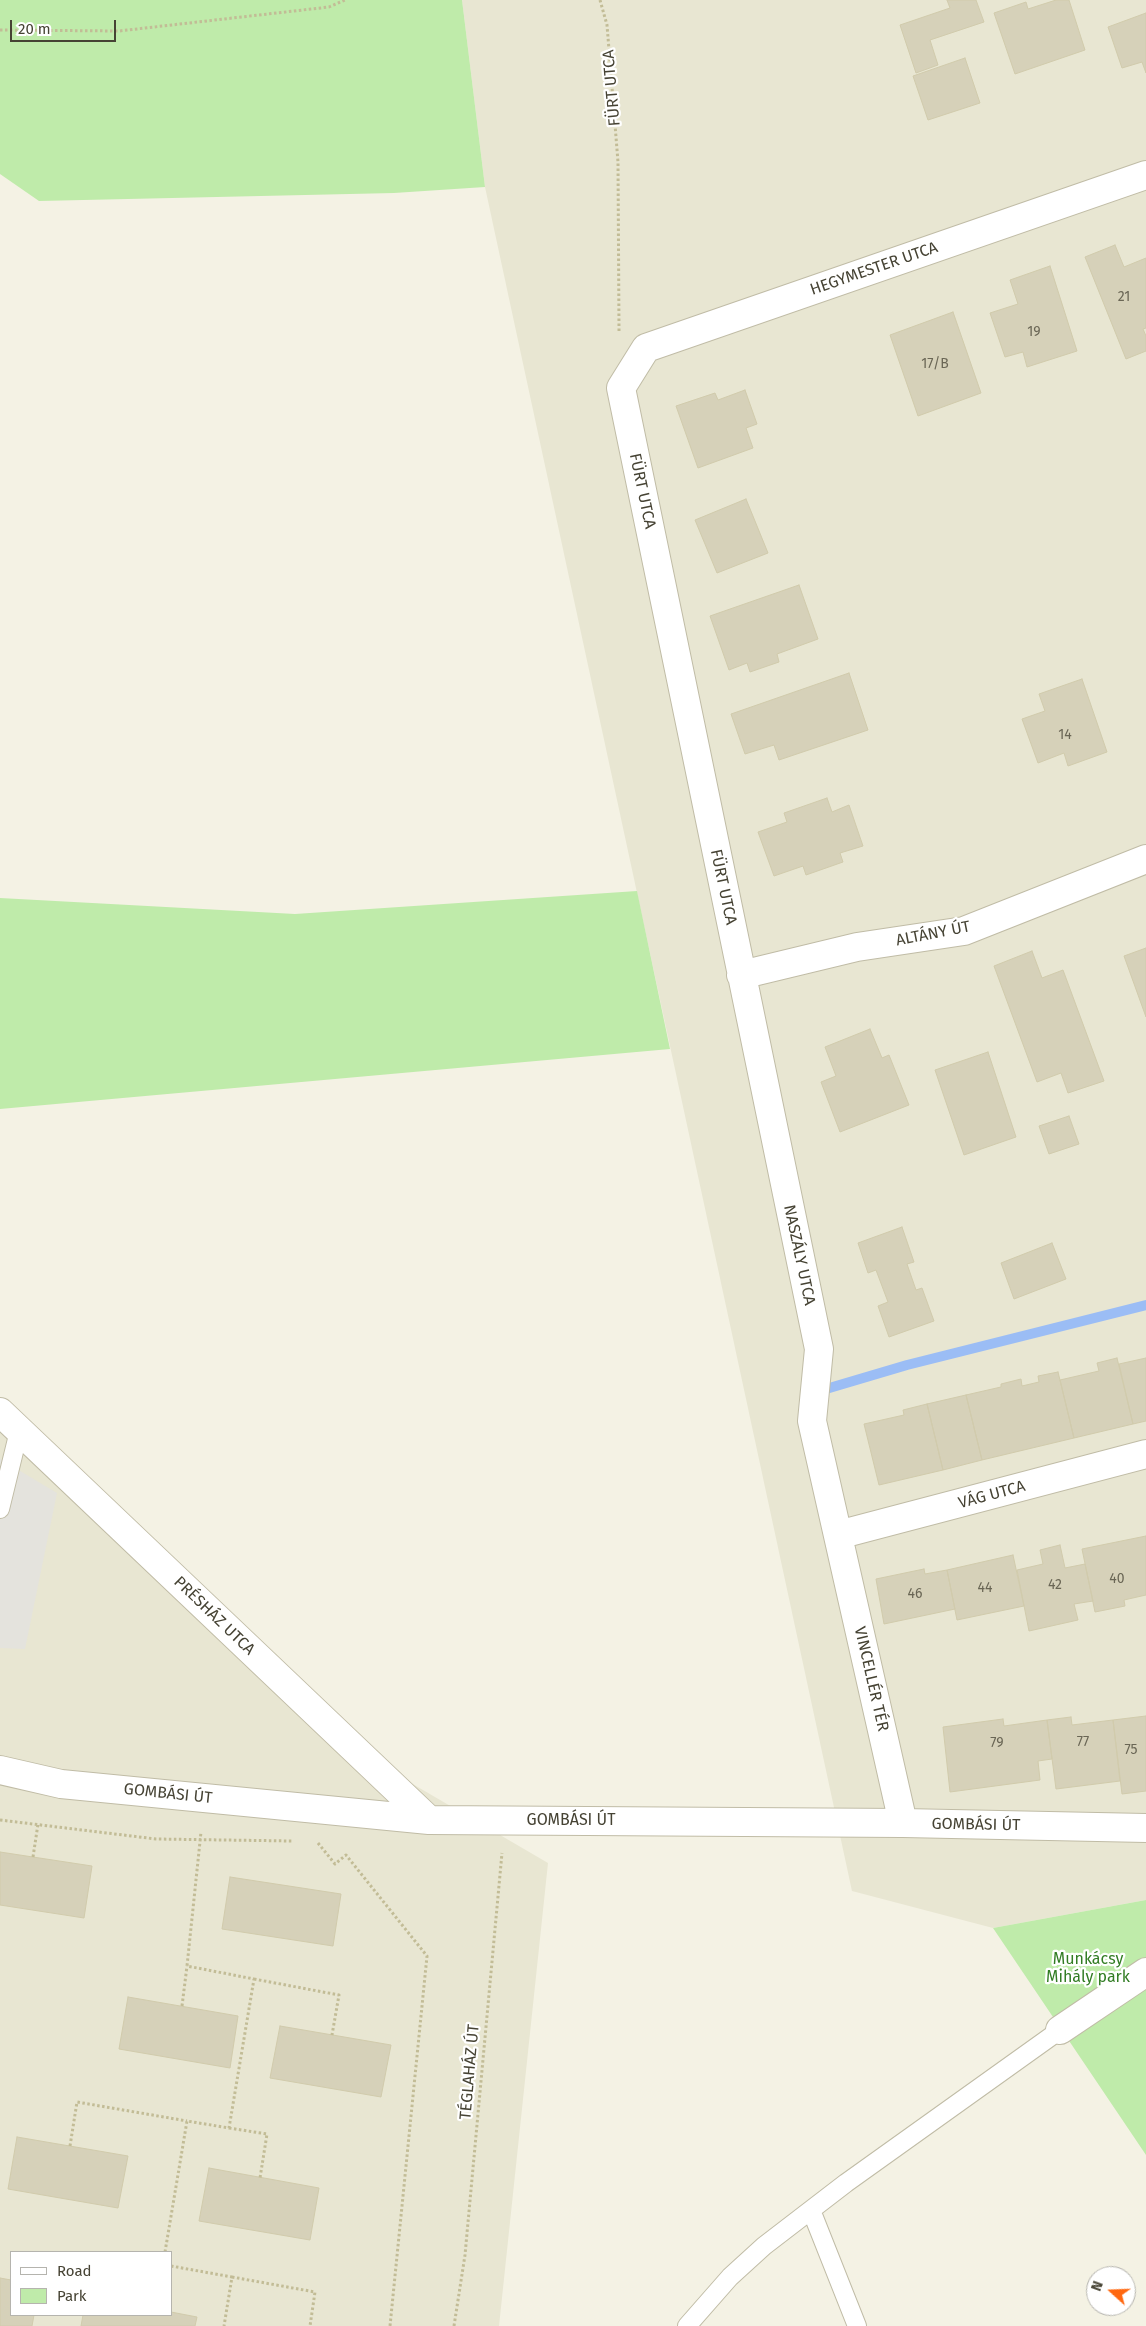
<!DOCTYPE html>
<meta charset="utf-8">
<style>
body{margin:0}
#map{position:relative;width:1146px;height:2326px;overflow:hidden;background:#f4f2e4;font-family:"Fira Sans",sans-serif}
canvas{display:block}
.legend{position:absolute;left:10px;top:2251px;width:162px;height:65px;box-sizing:border-box;background:#fff;border:1px solid #b5b4ae;margin:0;padding:6px 9px;list-style:none;font-size:15px;color:#464334}
.legend li{display:flex;align-items:center;gap:10px;height:25px}
.legend b{width:25px;border:1px solid #b5b4ae}
.north{position:absolute;left:1086px;top:2266px;width:50px;height:50px;box-sizing:border-box;background:#fff;border:1px solid #b5b4ae;border-radius:50%;rotate:290deg;font-size:14px;font-weight:700;line-height:20px;text-align:center;color:#464334}
.north::after{content:'';display:block;margin:auto;width:18px;height:22px;background:#ff6810;clip-path:polygon(50% 0,100% 100%,50% 72%,0 100%)}
.scale{position:absolute;left:10px;top:20px;width:106px;height:22px;box-sizing:border-box;border:2px solid #464334;border-top:0;padding-left:6px;font-size:15px;line-height:18px;white-space:nowrap;color:#464334;-webkit-text-stroke:4px #fff;paint-order:stroke}
</style>
<div id="map">
<canvas width="1146" height="2326"></canvas>
<ul class="legend">
<li><b style="height:6px;background:#fff"></b>Road</li>
<li><b style="height:14px;background:#bfebaa"></b>Park</li>
</ul>
<div class="north">N</div>
<div class="scale">20 m</div>
</div>
<script>
const ctx = document.querySelector('canvas').getContext('2d');
ctx.lineJoin = 'round';
function paint(path, color) {
  ctx.fillStyle = color;
  ctx.fill(path, 'evenodd');
}
function toPath(rows) {
  const path = new Path2D();
  for (const r of rows) {
    path.moveTo(r[0], r[1]);
    for (let i = 2; i < r.length; i += 2) path.lineTo(r[i], r[i + 1]);
  }
  return path;
}
function stroke(path, color, width, dash) {
  ctx.strokeStyle = color;
  ctx.lineWidth = width;
  ctx.lineCap = dash ? 'butt' : 'round';
  ctx.setLineDash(dash || []);
  ctx.stroke(path);
}
function drawText(font, color, halo, rows, align = 'center') {
  ctx.font = font + ' "Fira Sans",sans-serif';
  ctx.lineWidth = 4.5;
  ctx.setLineDash([]);
  ctx.textBaseline = 'middle';
  ctx.strokeStyle = halo;
  ctx.fillStyle = color;
  for (const [text, x, y, turn = 0] of rows) {
    ctx.save();
    ctx.translate(x, y);
    ctx.rotate((+turn || 0) * Math.PI / 180);
    ctx.textAlign = isNaN(turn) ? turn : align;
    if (halo) ctx.strokeText(text, 0, 0);
    ctx.fillText(text, 0, 0);
    ctx.restore();
  }
}
paint(toPath([
 [462,0,1146,0,1146,1900,993,1928,852,1891,485,187],
 [0,1397,387,1769,548,1863,499,2326,0,2326],
 [11,2252,171,2252,171,2315,11,2315]
]), '#e8e6d2');
paint(toPath([
 [0,0,462,0,485,187,394,193,39,201,0,174],
 [637,891,670,1049,0,1109,0,898,295,914],
 [1146,1900,1146,2155,993,1928]
]), '#bfebaa');
paint(toPath([
 [0,1459,57,1493,25,1649,0,1648]
]), '#e4e3dd');
stroke(toPath([
 [826,1389,907,1365,1146,1305]
]), '#9bbdf5', 10);
const building = toPath([
 [947,0,976,0,984,22,930,40,938,65,916,73,900,25,950,8,947,0],
 [1056,0,1069,0,1085,50,1015,74,994,13,1026,2,1028,9,1056,0],
 [1146,13,1146,73,1142,62,1122,68,1108,27,1146,13],
 [965,58,980,103,928,120,913,76,965,58],
 [1115,245,1124,267,1146,258,1146,328,1143,329,1146,336,1146,351,1126,359,1085,257,1115,245],
 [1050,266,1077,351,1027,367,1023,352,1005,357,990,313,1018,304,1010,280,1050,266],
 [953,312,981,393,918,416,890,335,953,312],
 [745,390,757,424,746,428,753,448,698,468,676,406,715,393,718,400,745,390],
 [746,499,768,553,717,573,695,520,746,499],
 [799,585,818,639,777,654,779,662,750,672,747,663,729,670,710,616,799,585],
 [849,673,868,730,779,760,774,745,745,754,731,714,849,673],
 [1082,679,1107,752,1068,766,1064,753,1038,763,1022,719,1045,711,1039,694,1082,679],
 [827,798,832,812,849,805,863,846,840,853,843,862,806,875,803,866,774,876,758,832,787,822,784,813,827,798],
 [1146,948,1146,1017,1124,956,1146,948],
 [1032,951,1042,978,1063,970,1104,1081,1068,1093,1061,1073,1037,1082,994,966,1032,951],
 [870,1029,882,1058,889,1055,909,1105,840,1132,821,1082,836,1076,825,1047,870,1029],
 [988,1052,1016,1137,964,1155,935,1070,988,1052],
 [1069,1116,1079,1144,1049,1154,1039,1126,1069,1116],
 [902,1227,914,1262,907,1264,916,1290,922,1288,934,1321,889,1337,878,1306,888,1302,876,1270,868,1273,858,1243,902,1227],
 [1052,1243,1066,1279,1014,1299,1001,1263,1052,1243],
 [1117,1358,1133,1424,1074,1438,1060,1380,1099,1371,1097,1363,1117,1358],
 [1146,1358,1146,1421,1133,1424,1119,1364,1146,1358],
 [1058,1372,1074,1438,982,1460,966,1395,1001,1387,1001,1384,1021,1379,1022,1386,1039,1382,1038,1376,1058,1372],
 [966,1395,982,1460,943,1470,927,1404,966,1395],
 [927,1404,943,1470,879,1485,864,1424,904,1415,903,1410,927,1404],
 [1146,1536,1146,1595,1124,1600,1125,1606,1095,1612,1082,1549,1146,1536],
 [1060,1545,1065,1568,1085,1564,1093,1601,1074,1604,1078,1620,1029,1631,1017,1570,1043,1564,1040,1550,1060,1545],
 [1013,1555,1024,1606,957,1620,947,1570,1013,1555],
 [924,1569,925,1574,947,1570,955,1609,884,1624,876,1579,924,1569],
 [1146,1716,1146,1791,1122,1794,1113,1720,1146,1716],
 [1071,1717,1072,1725,1113,1720,1120,1781,1056,1789,1047,1720,1071,1717],
 [1003,1719,1004,1726,1047,1720,1052,1759,1038,1761,1040,1780,950,1792,943,1727,1003,1719],
 [0,1852,92,1866,84,1918,0,1905,0,1852],
 [230,1877,341,1894,333,1946,222,1929,230,1877],
 [128,1997,238,2016,230,2068,119,2049,128,1997],
 [280,2026,391,2045,381,2097,270,2078,280,2026],
 [17,2137,128,2156,118,2208,8,2189,17,2137],
 [209,2168,319,2188,310,2240,199,2221,209,2168],
 [0,2278,11,2280,11,2315,34,2315,32,2326,0,2326,0,2278],
 [171,2312,197,2317,195,2326,81,2326,83,2315,171,2315,171,2312]
]);
paint(building, '#d6d1b9');
stroke(building, '#d1cbac', 1);
const service = toPath([
 [0,1509,19,1431],
 [811,2210,857,2326],
 [687,2326,730,2277,764,2246,846,2183,1060,2030]
]);
const minor = toPath([
 [741,975,857,947,964,931,1146,859],
 [0,1412,429,1820],
 [838,1535,1146,1454],
 [0,1770,61,1784,429,1820,903,1823,1146,1828],
 [903,1823,812,1421,819,1349,621,388,646,348,1146,175],
 [1060,2030,1146,1972]
]);
stroke(service, '#c0bca6', 20);
stroke(minor, '#c0bca6', 30);
stroke(toPath([
 [600,0,607,25,618,162,619,331],
 [0,30,119,31,329,7,345,0],
 [0,1820,156,1839,292,1841],
 [318,1843,335,1864,346,1855,427,1956,390,2326],
 [33,1857,38,1824],
 [254,1979,339,1995,332,2035],
 [182,2006,187,1966],
 [229,2128,267,2134,260,2178],
 [70,2146,77,2102,187,2121],
 [165,2252,187,2121,229,2128,254,1979,187,1966,201,1832],
 [171,2266,232,2277,224,2326],
 [232,2277,315,2292,310,2326],
 [454,2326,465,2255,502,1853]
]), '#c2bc96', 3, [2.5, 2.5]);
stroke(service, '#fff', 18);
stroke(minor, '#fff', 28);
drawText('14px', '#6a6655', null, [
 ["21",1124,297],
 ["19",1034,332],
 ["17/B",935,364],
 ["14",1065,735],
 ["40",1117,1579],
 ["42",1055,1585],
 ["44",985,1588],
 ["46",915,1594],
 ["77",1083,1742],
 ["79",997,1743],
 ["75",1131,1750]
]);
drawText('16px', '#464334', '#fff', [
 ["FÜRT UTCA",612,88,-95],
 ["HEGYMESTER UTCA",874,269,-19],
 ["FÜRT UTCA",642,491,78],
 ["FÜRT UTCA",723,887,78],
 ["ALTÁNY ÚT",933,934,-11],
 ["NASZÁLY UTCA",799,1255,78],
 ["VÁG UTCA",992,1495,-15],
 ["PRÉSHÁZ UTCA",214,1616,44],
 ["VINCELLÉR TÉR",871,1679,77],
 ["GOMBÁSI ÚT",168,1794,6],
 ["GOMBÁSI ÚT",571,1821],
 ["GOMBÁSI ÚT",976,1825,1],
 ["TÉGLAHÁZ ÚT",470,2072,-85]
]);
drawText('16px', '#317c23', '#fff', [
 ["Munkácsy",1088,1960],
 ["Mihály park",1088,1978]
]);
</script>
